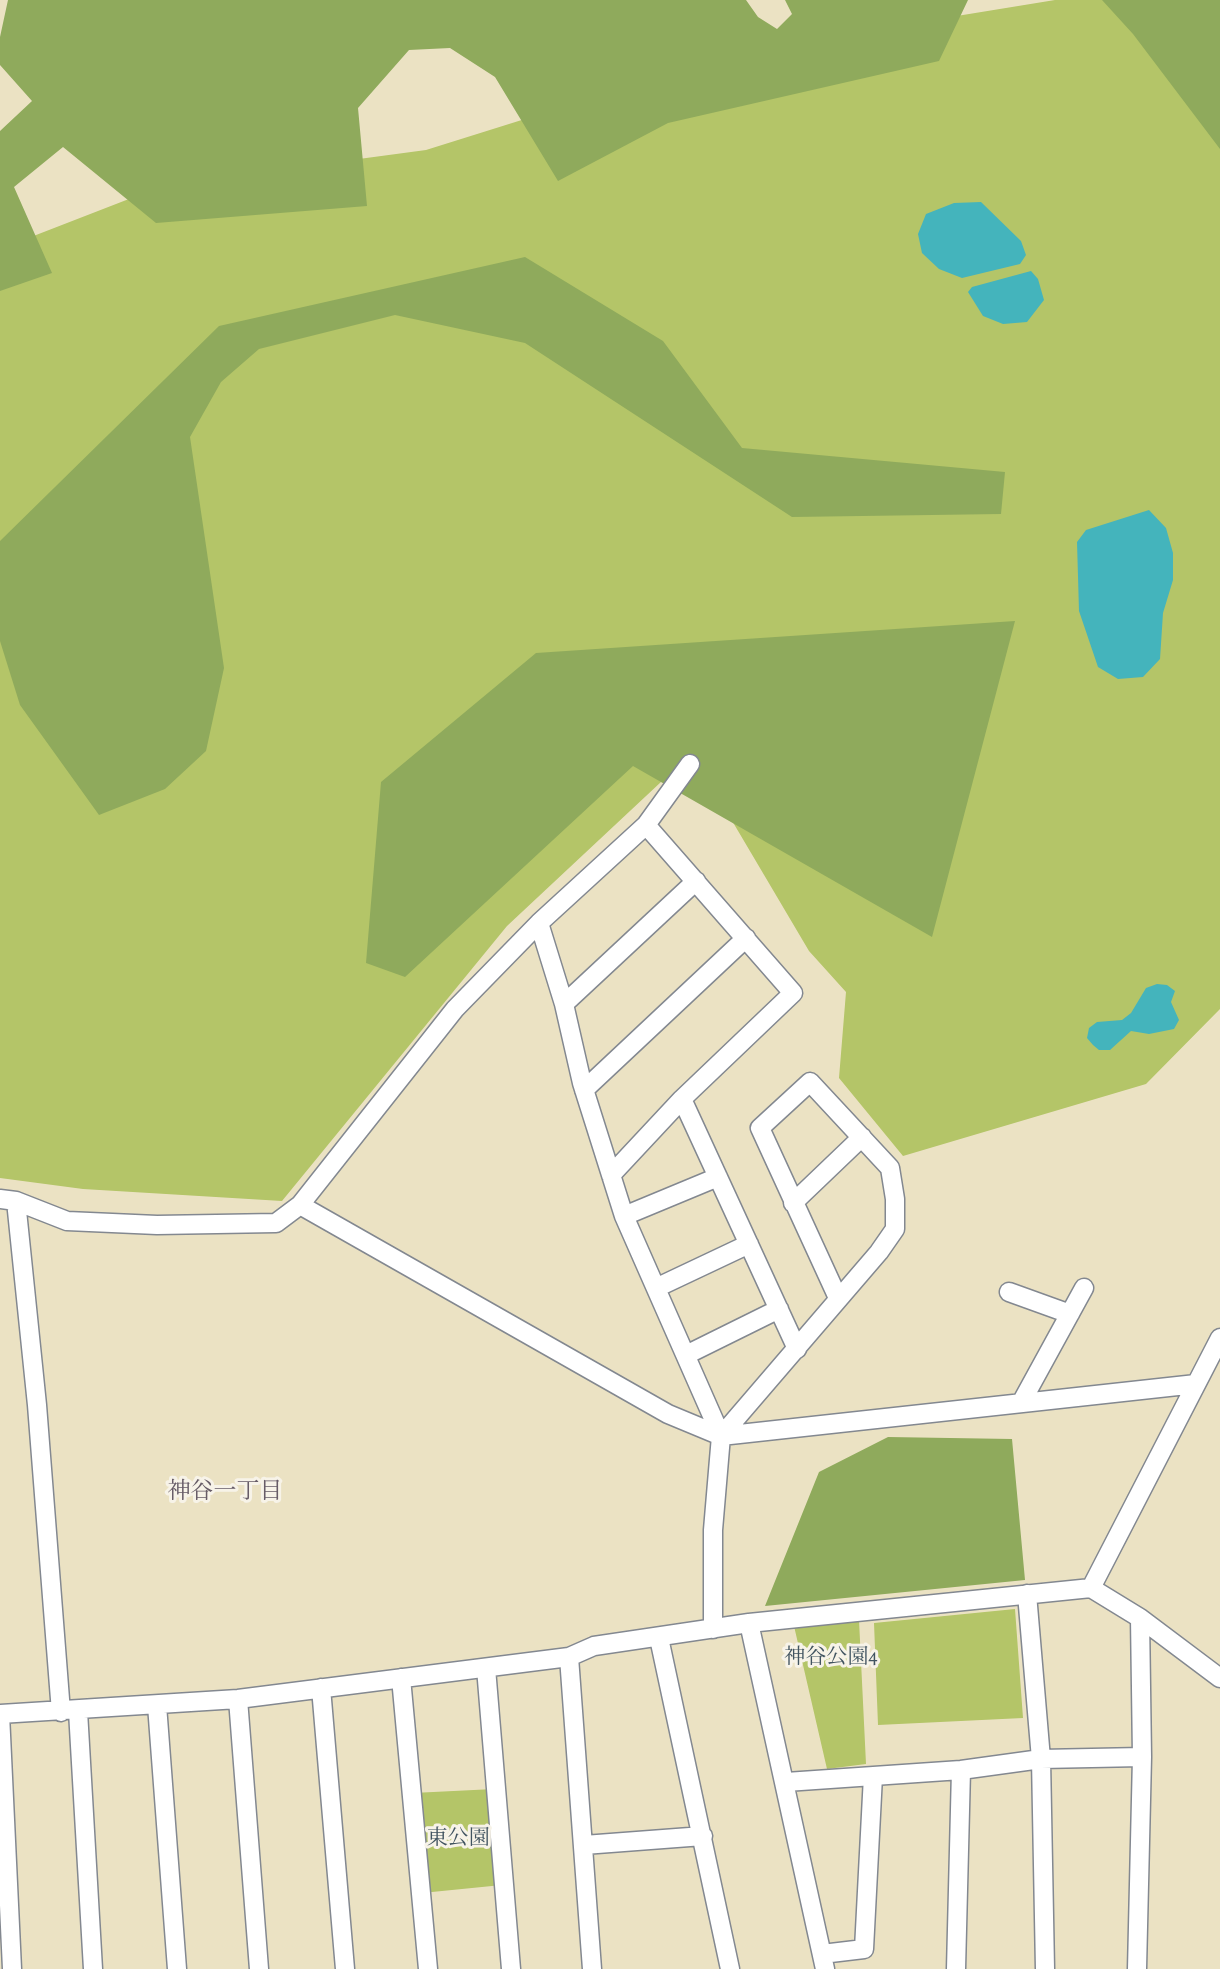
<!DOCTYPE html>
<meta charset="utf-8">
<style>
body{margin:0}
canvas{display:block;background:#ebe2c3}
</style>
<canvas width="1220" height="1969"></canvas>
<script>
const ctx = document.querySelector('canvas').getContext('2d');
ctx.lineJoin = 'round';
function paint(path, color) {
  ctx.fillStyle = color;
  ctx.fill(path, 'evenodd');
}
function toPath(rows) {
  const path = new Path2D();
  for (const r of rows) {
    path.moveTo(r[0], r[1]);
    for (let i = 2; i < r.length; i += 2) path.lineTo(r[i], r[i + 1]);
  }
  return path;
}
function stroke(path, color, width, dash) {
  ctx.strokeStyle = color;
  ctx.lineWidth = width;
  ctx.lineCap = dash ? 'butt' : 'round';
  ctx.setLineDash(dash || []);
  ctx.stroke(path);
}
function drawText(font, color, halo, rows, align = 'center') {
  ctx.font = font + ' Alegreya,"Noto Serif JP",serif';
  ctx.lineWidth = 6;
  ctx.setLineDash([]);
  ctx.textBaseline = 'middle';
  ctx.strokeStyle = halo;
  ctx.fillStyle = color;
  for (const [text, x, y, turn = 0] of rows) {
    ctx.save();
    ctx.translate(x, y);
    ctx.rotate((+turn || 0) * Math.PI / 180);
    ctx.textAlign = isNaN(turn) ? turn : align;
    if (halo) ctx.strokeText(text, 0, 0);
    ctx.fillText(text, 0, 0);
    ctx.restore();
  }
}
paint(toPath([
 [1055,0,1220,0,1220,1009,1146,1084,903,1156,839,1078,846,992,809,951,692,753,507,926,282,1201,83,1189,0,1178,0,249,165,185,426,150,742,51],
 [1015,1609,1023,1718,878,1725,874,1623],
 [859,1620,866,1764,827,1769,794,1626],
 [494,1789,502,1885,422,1893,413,1793]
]), '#b4c568');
paint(toPath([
 [8,0,746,0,758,17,777,29,792,14,785,0,968,0,939,61,668,123,558,181,495,77,450,48,409,50,358,108,367,206,156,223,63,147,14,187,52,273,0,291,0,131,32,101,0,65,0,37],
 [1102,0,1220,0,1220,149,1133,34],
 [525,257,663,341,742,448,1005,472,1001,514,792,517,525,343,395,315,259,349,221,382,190,437,224,668,206,751,165,789,99,815,20,705,0,641,0,541,219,326],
 [1015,621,932,937,633,766,405,977,366,963,381,782,536,653],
 [888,1437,1012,1439,1025,1580,765,1606,819,1472]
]), '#8faa5c');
paint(toPath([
 [981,202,1021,241,1026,255,1020,264,962,278,939,269,922,253,918,234,926,214,954,203],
 [1031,271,1038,279,1044,300,1027,322,1003,324,983,316,968,292,972,287],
 [1149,510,1166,528,1173,553,1173,580,1163,613,1160,659,1143,677,1118,679,1098,667,1079,611,1077,542,1086,530],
 [1157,984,1167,985,1175,991,1171,1002,1179,1020,1174,1029,1149,1034,1131,1031,1110,1050,1099,1050,1093,1045,1087,1038,1089,1028,1097,1022,1122,1020,1131,1013,1146,988]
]), '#44b4bc');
const street = toPath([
 [539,923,564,1004,582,1083,624,1216,721,1436,713,1530,713,1629],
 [564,1004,696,881],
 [584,1090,746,938],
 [682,1099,797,1349],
 [611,1175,682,1099,793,993,646,825],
 [0,1199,16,1201,67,1221,157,1225,276,1223,300,1205,455,1009,539,923,646,825,690,764],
 [16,1201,37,1405,61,1712],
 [793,1203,862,1137],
 [300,1205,668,1414,721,1436,1196,1384],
 [624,1216,718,1177],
 [658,1287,749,1244],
 [1009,1292,1070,1314],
 [688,1354,779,1309],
 [1021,1403,1084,1288],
 [721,1436,879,1252,895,1229,895,1199,890,1168,810,1082,760,1128,838,1298],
 [1091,1588,1220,1338],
 [1027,1594,1041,1759,1045,1969],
 [749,1623,825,1969],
 [659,1638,730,1969],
 [569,1657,592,1969],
 [486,1668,511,1969],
 [401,1678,428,1969],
 [321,1688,345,1969],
 [238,1699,259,1969],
 [157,1705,177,1969],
 [78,1711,93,1969],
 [0,1714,238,1699,569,1657,594,1646,749,1623,1091,1588,1140,1618,1220,1678],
 [0,1714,12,1969],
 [786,1782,961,1770,1041,1759,1142,1757],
 [584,1845,703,1836],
 [822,1954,864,1949,873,1776],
 [956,1969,961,1770],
 [1137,1969,1142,1757,1140,1618]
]);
stroke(street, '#838890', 21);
stroke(street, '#fff', 18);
drawText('21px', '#415460', '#f7f3e8', [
 ["神谷公園4",831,1658],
 ["東公園",458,1839]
]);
drawText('23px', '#675c67', '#f7f3e8', [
 ["神谷一丁目",225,1492]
]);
</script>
